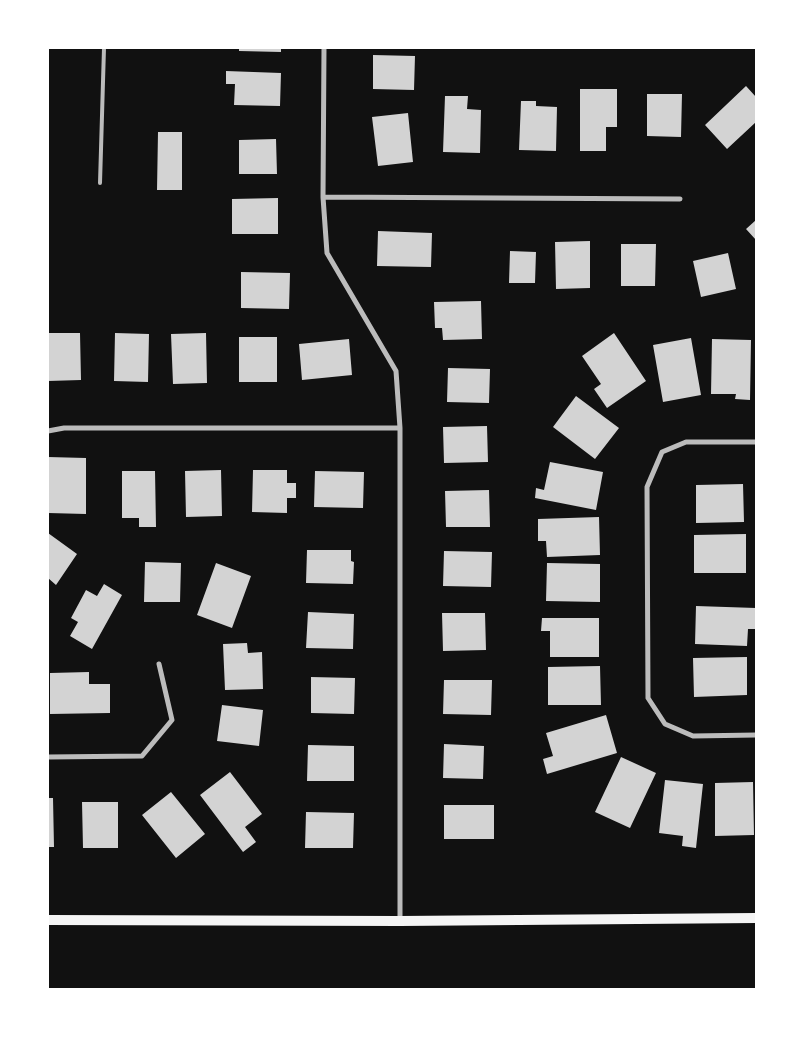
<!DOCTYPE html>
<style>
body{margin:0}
#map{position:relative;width:804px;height:1037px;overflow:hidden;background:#111;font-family:"IBM Plex Serif",serif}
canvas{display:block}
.frame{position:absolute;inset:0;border:49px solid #fff;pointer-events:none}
</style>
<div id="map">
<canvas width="804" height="1037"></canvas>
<div class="frame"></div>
</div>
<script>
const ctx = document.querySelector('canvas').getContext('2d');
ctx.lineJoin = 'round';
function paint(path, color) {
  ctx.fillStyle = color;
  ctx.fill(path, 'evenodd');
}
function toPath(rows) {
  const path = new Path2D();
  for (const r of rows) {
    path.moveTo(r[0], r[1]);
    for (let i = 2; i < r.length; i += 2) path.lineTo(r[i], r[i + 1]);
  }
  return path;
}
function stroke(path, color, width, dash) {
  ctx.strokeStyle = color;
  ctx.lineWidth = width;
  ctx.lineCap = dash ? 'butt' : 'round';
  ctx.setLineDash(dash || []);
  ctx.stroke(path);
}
paint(toPath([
 [239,48,281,48,281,52,239,51],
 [373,55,415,56,414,90,373,89],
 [226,71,281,73,280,106,234,105,235,84,226,84],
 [746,86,756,97,756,122,727,149,705,125],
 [580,89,617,89,617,127,606,127,606,151,580,151],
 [647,94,682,94,681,137,647,136],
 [445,96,468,96,467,109,481,110,480,153,443,152],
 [521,101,536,101,536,106,557,107,556,151,519,150],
 [408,113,413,162,378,166,372,117],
 [158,132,182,132,182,190,157,190],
 [276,139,277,174,239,174,239,140],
 [278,198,278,234,232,234,232,199],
 [756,220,756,240,746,229],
 [378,231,432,233,431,267,377,266],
 [590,241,590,288,556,289,555,242],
 [621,244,656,244,655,286,621,286],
 [510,251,536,252,535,283,509,283],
 [728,253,736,289,701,297,693,261],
 [241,272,290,273,289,309,241,308],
 [481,301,482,339,443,340,442,328,435,328,434,302],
 [48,333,80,333,81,380,48,381],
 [115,333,149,334,148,382,114,381],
 [206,333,207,383,173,384,171,334],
 [614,333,646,381,607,408,594,389,601,384,582,356],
 [239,337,277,337,277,382,239,382],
 [691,338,701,395,663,402,653,345],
 [349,339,352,375,302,380,299,344],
 [712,339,751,340,750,400,735,399,736,394,711,394],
 [448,368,490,369,489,403,447,402],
 [576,396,619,428,595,459,553,427],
 [487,426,488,462,444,463,443,427],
 [48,457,86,458,86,514,48,513],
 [550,462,603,472,596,510,535,498,536,488,544,490],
 [221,470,222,516,186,517,185,471],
 [253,470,287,470,287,483,296,483,296,498,287,498,287,513,252,512],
 [122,471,155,471,156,527,139,527,139,518,122,518],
 [315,471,364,472,363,508,314,507],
 [743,484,744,522,696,523,696,485],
 [489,490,490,527,446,527,445,491],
 [599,517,600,555,547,557,546,541,538,541,538,519],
 [48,533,77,554,56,585,48,578],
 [746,534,746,573,694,573,694,535],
 [307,550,351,550,351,561,354,562,353,584,306,583],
 [444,551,492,552,491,587,443,586],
 [145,562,181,563,180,602,144,602],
 [216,563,251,576,232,628,197,615],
 [547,563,600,564,600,602,546,601],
 [104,584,122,595,92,649,70,636,78,622,71,618,86,590,97,596],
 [696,606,756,608,756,629,748,629,747,646,695,644],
 [308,612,354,614,353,649,306,648],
 [442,613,485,613,486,650,443,651],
 [542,618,599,618,599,657,550,657,550,631,541,631],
 [247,643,248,653,262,652,263,689,225,690,223,644],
 [747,657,747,695,694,697,693,658],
 [600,666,601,705,548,705,548,667],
 [89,672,89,684,110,684,110,713,50,714,50,673],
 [311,677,355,678,354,714,311,713],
 [444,680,492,680,491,715,443,714],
 [222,705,263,710,259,746,217,741],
 [606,715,617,753,547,774,543,759,553,756,546,733],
 [444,744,484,746,483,779,443,778],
 [308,745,354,746,354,781,307,781],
 [621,757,656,773,630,828,595,812],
 [230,772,262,814,245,827,256,842,243,852,200,795],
 [665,780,703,784,696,848,682,846,683,836,659,833],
 [753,782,754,835,715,836,715,783],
 [171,792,205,834,176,858,142,815],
 [48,798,53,798,54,847,48,847],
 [82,802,118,802,118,848,83,848],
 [444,805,494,805,494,839,444,839],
 [306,812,354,813,353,848,305,848]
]), '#d3d3d3');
stroke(toPath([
 [100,183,104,48]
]), '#bcbcbc', 4);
stroke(toPath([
 [324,48,323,197,327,253,396,371,400,428,400,921],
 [323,197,680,199],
 [48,431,64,428,400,428],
 [756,442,686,442,662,452,647,487,648,698,665,724,693,736,756,735],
 [48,757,142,756,172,720,159,664]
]), '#bcbcbc', 5);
stroke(toPath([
 [48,920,400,921,756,918]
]), '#f5f5f5', 10);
</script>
